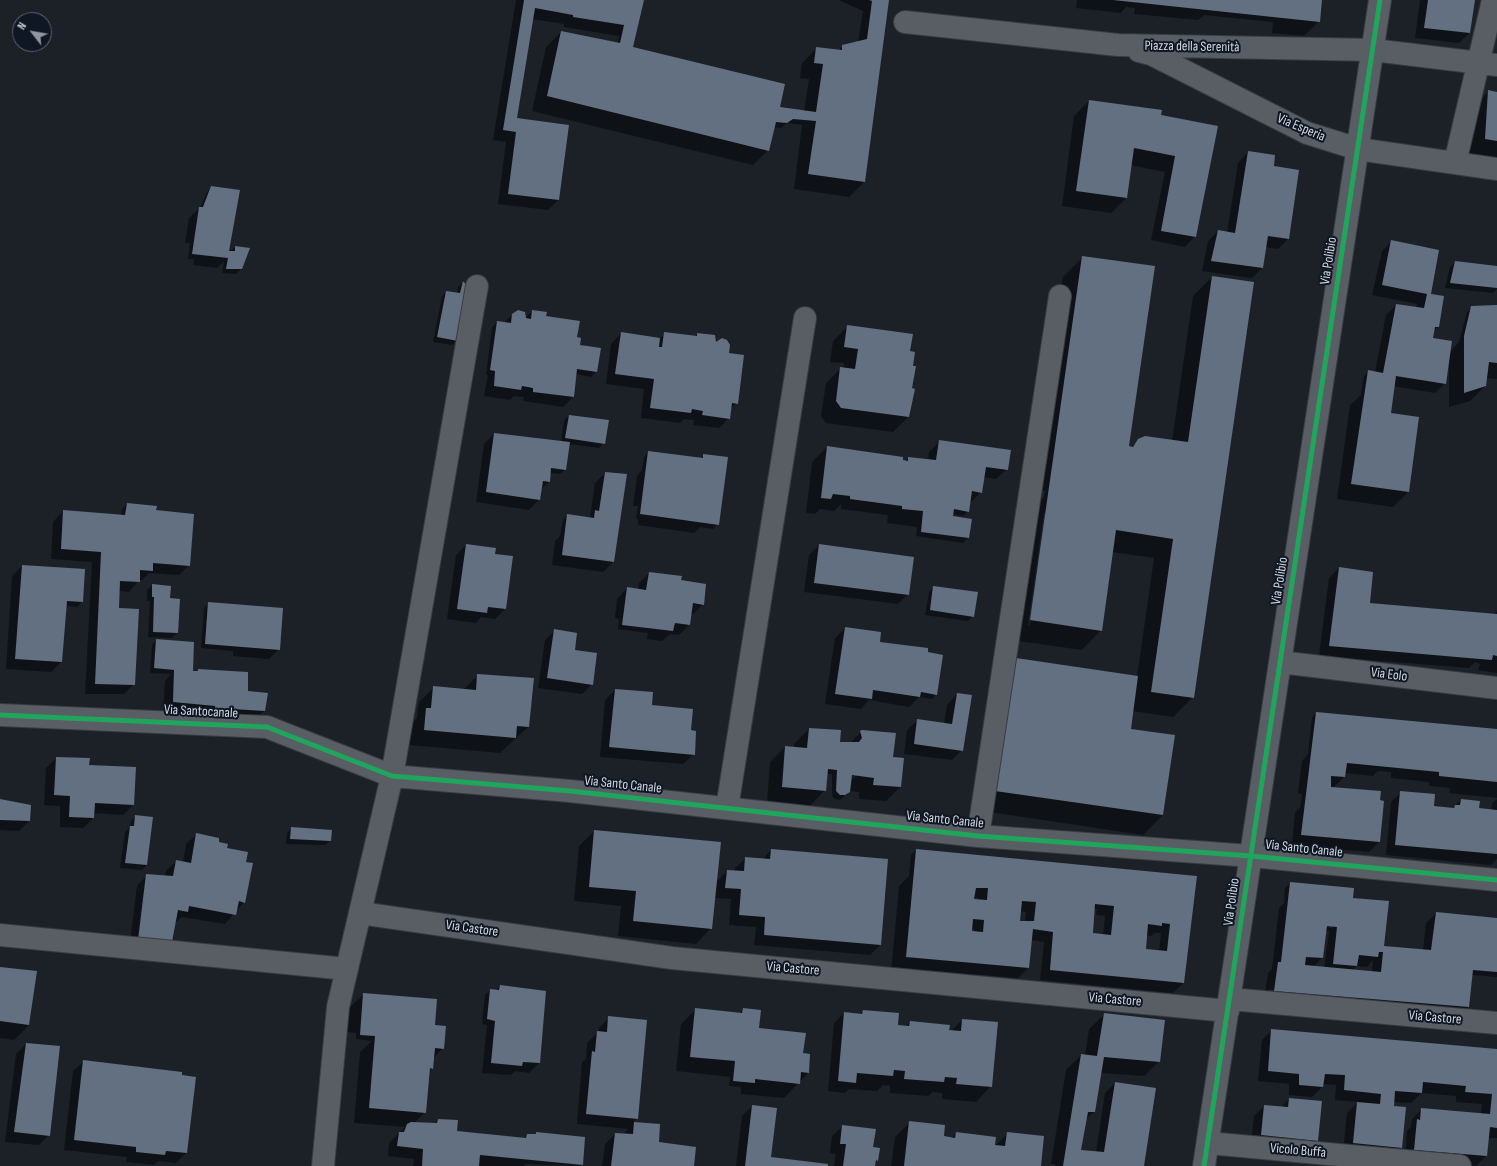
<!DOCTYPE html>
<meta charset="utf-8">
<style>
body{margin:0}
#map{position:relative;width:1497px;height:1166px;overflow:hidden;background:#1c2128;font-family:"Sofia Sans Condensed",sans-serif}
canvas{display:block}
.north{position:absolute;left:12px;top:12px;width:40px;height:40px;box-sizing:border-box;background:#0e1723;border:1px solid #5c646e;border-radius:50%;rotate:301deg;font-size:11px;font-weight:700;line-height:16px;text-align:center;color:#d0d7df}
.north::after{content:'';display:block;margin:auto;width:14px;height:18px;background:#91979f;clip-path:polygon(50% 0,100% 100%,50% 72%,0 100%)}
</style>
<div id="map">
<canvas width="1497" height="1166"></canvas>
<div class="north">N</div>
</div>
<script>
const ctx = document.querySelector('canvas').getContext('2d');
ctx.lineJoin = 'round';
function paint(path, color) {
  ctx.fillStyle = color;
  ctx.fill(path, 'evenodd');
}
function toPath(rows) {
  const path = new Path2D();
  for (const r of rows) {
    path.moveTo(r[0], r[1]);
    for (let i = 2; i < r.length; i += 2) path.lineTo(r[i], r[i + 1]);
  }
  return path;
}
function stroke(path, color, width, dash) {
  ctx.strokeStyle = color;
  ctx.lineWidth = width;
  ctx.lineCap = dash ? 'butt' : 'round';
  ctx.setLineDash(dash || []);
  ctx.stroke(path);
}
function drawText(font, color, halo, rows, align = 'center') {
  ctx.font = font + ' "Sofia Sans Condensed",sans-serif';
  ctx.lineWidth = 4;
  ctx.setLineDash([]);
  ctx.textBaseline = 'middle';
  ctx.strokeStyle = halo;
  ctx.fillStyle = color;
  for (const [text, x, y, turn = 0] of rows) {
    ctx.save();
    ctx.translate(x, y);
    ctx.rotate((+turn || 0) * Math.PI / 180);
    ctx.textAlign = isNaN(turn) ? turn : align;
    if (halo) ctx.strokeText(text, 0, 0);
    ctx.fillText(text, 0, 0);
    ctx.restore();
  }
}
paint(toPath([
 [516,0,643,0,631,47,777,111,804,111,809,79,800,78,802,63,817,48,838,51,843,46,858,42,863,11,839,0,888,0,864,182,849,197,794,189,802,125,787,123,781,128,773,127,768,150,753,165,532,111,546,47,561,32,617,44,619,36,564,27,564,24,532,19,516,119,558,200,548,210,498,204,506,142,493,140],
 [1077,0,1321,0,1319,21,1304,36,1272,33,1273,22,1204,15,1198,20,1134,14,1135,8,1126,7,1121,13,1076,8],
 [1420,0,1474,0,1469,33,1459,43,1415,38],
 [1489,91,1497,93,1497,163,1465,158,1469,111],
 [1089,101,1161,111,1160,116,1216,127,1195,236,1185,247,1151,240,1165,172,1130,165,1126,198,1111,213,1062,206,1074,116],
 [1248,152,1273,167,1298,171,1288,239,1278,249,1265,247,1262,268,1252,278,1202,271,1208,241,1218,231,1227,233,1238,163],
 [211,187,228,252,236,247,241,269,236,274,222,273,224,261,217,268,193,265,194,259,188,259,190,243,185,243,189,218,200,208,207,192],
 [1392,241,1430,295,1438,327,1433,331,1432,338,1450,352,1459,342,1467,312,1472,307,1497,306,1497,379,1486,378,1485,386,1470,401,1449,407,1449,363,1445,383,1435,393,1393,386,1390,414,1408,492,1393,507,1337,499,1350,405,1361,395,1364,376,1369,371,1375,372,1386,315,1396,305,1416,308,1417,304,1372,295,1382,251],
 [1083,257,1128,447,1131,448,1138,440,1172,441,1193,296,1212,277,1193,697,1173,717,1132,711,1130,730,1174,736,1163,815,1143,835,976,810,988,731,1137,677,1154,558,1112,552,1101,630,1082,650,1011,640,1029,512,1044,497,1045,491,1033,489,1063,277],
 [1044,513,1046,513,1030,625,1028,625],
 [1455,262,1497,267,1497,289,1493,293,1445,288,1450,267],
 [463,282,467,287,457,340,452,345,433,342,442,297,446,292,457,294,458,287],
 [532,311,545,317,579,348,596,372,591,377,576,374,573,397,563,407,523,401,524,397,514,396,510,400,484,396,488,375,486,375,492,327,497,322,504,323,514,313,525,319],
 [848,326,909,352,910,389,908,417,893,432,826,423,821,416,826,383,841,368,843,368,844,363,830,362,833,341],
 [621,333,659,339,665,333,694,337,697,334,715,343,728,354,737,403,731,408,729,418,719,428,693,425,694,420,684,419,680,423,641,418,644,389,606,384,611,344],
 [569,416,604,443,599,448,569,444,565,470,560,474,550,473,549,482,541,489,539,500,529,510,476,502,484,444,494,434,561,442,564,420],
 [939,442,1007,469,996,479,983,477,981,492,969,504,968,511,963,516,952,514,951,516,971,520,968,538,963,543,916,536,917,527,887,523,888,515,841,509,841,504,834,511,820,509,815,514,806,513,812,462,827,447,902,461,905,462,908,458,928,461,929,452],
 [648,452,700,459,704,455,718,524,713,529,700,527,694,533,638,525,638,519,636,519,638,506,633,506,637,476,642,470,644,457],
 [605,473,626,475,613,562,603,572,552,565,555,541,560,536,563,520,567,515,588,518,590,517,595,483],
 [127,504,156,511,189,565,179,575,149,573,142,580,139,580,129,592,119,591,118,609,134,684,124,694,85,694,92,562,51,559,53,522,63,511,121,516,122,509],
 [466,545,494,555,512,557,505,609,495,619,481,617,476,623,447,619,456,555],
 [819,545,908,594,898,604,804,592,809,555],
 [22,566,84,570,82,602,77,607,66,606,61,662,51,672,6,669,12,576],
 [1339,568,1369,603,1494,614,1497,611,1497,673,1478,670,1480,664,1475,662,1469,668,1319,656,1329,578],
 [649,573,703,604,693,614,690,614,689,625,679,635,670,634,662,641,647,639,648,633,618,629,619,619,615,618,617,599,627,588,638,590,639,583],
 [152,585,169,599,177,633,172,638,148,637,150,601,147,601,147,590],
 [934,587,973,616,968,621,925,615,929,592],
 [209,603,279,649,269,659,233,656,233,651,201,648,204,608],
 [845,628,878,642,936,694,932,699,919,697,909,707,869,700,861,709,825,704,835,638],
 [555,630,573,651,592,684,582,694,538,688,545,640],
 [156,640,192,672,196,672,199,670,247,692,264,711,254,721,163,712,165,681,171,674,150,673,152,645],
 [478,675,528,727,500,753,409,745,411,724,417,718,419,702,434,687,463,690],
 [615,690,651,706,690,731,694,754,683,764,600,757,605,700],
 [957,694,962,750,952,760,904,754,907,730,918,720,944,724,947,705],
 [1316,713,1497,730,1497,798,1449,793,1450,788,1429,786,1429,782,1391,778,1391,772,1378,771,1373,776,1345,773,1344,777,1333,788,1383,802,1379,842,1369,852,1292,845,1295,813,1300,808,1302,794,1298,793,1302,761,1308,754,1312,717],
 [809,729,839,743,850,743,862,731,901,786,886,801,859,799,859,792,849,791,840,800,835,799,832,796,832,774,827,774,825,790,810,806,767,802,770,762,785,747,794,748,794,744],
 [858,772,859,773,850,781,850,779],
 [56,758,88,766,133,805,123,815,93,813,93,818,83,828,60,827,60,806,44,805,46,768],
 [1401,792,1433,806,1452,808,1461,800,1478,809,1491,810,1492,803,1497,799,1497,859,1491,865,1386,855,1391,802],
 [0,800,29,821,19,831,0,830],
 [136,816,152,818,147,865,142,870,120,868,125,832,130,827,131,821],
 [292,828,330,841,325,845,286,844,287,833],
 [594,831,716,882,727,871,735,872,735,868,746,858,762,860,771,850,880,945,870,955,754,945,756,927,729,925,731,899,715,898,711,928,696,944,618,936,621,906,574,901,579,846],
 [197,834,218,843,245,863,244,902,225,924,182,917,177,921,129,950,137,886,147,875,165,877,166,871,176,861,183,862,186,844],
 [916,850,1196,876,1183,983,1173,993,1040,980,1044,942,1031,940,1028,968,1018,978,923,970,919,974,891,972,899,886,909,876,911,855],
 [973,898,978,898,978,901,975,900],
 [1094,909,1097,909,1096,915,1105,916,1103,935,1092,934],
 [1020,911,1026,912,1025,922,1019,921],
 [970,929,975,930,974,932,970,934],
 [1154,933,1161,933,1159,951,1145,950,1146,935,1151,936],
 [1290,883,1352,899,1383,947,1423,950,1426,923,1436,913,1497,920,1497,977,1472,975,1468,1007,1464,1011,1264,1001,1268,973,1272,969,1279,908,1284,903,1285,888],
 [1326,925,1333,926,1333,928,1326,927],
 [1326,931,1329,931,1324,968,1313,967,1323,957],
 [1373,960,1372,972,1352,970,1357,966,1367,967],
 [1269,989,1294,992,1294,994,1269,991],
 [1298,992,1355,997,1355,999,1298,994],
 [0,968,29,1025,14,1040,0,1038],
 [500,986,539,1063,529,1073,515,1071,511,1075,482,1073,487,1025,482,1024,485,995,490,990,496,990],
 [364,994,434,1026,443,1048,433,1059,432,1068,429,1072,425,1112,414,1123,434,1124,438,1120,456,1132,523,1139,527,1135,582,1164,580,1166,526,1164,524,1166,413,1166,414,1159,388,1156,389,1143,405,1127,354,1123,360,1052,372,1041,356,1039,356,1033,347,1032,348,1009],
 [696,1009,739,1014,743,1009,757,1029,802,1054,809,1055,808,1073,784,1098,741,1094,741,1087,729,1086,730,1077,676,1071,681,1024],
 [863,1011,896,1026,905,1027,910,1022,951,1031,962,1020,991,1086,976,1102,942,1099,942,1093,933,1092,928,1096,890,1093,890,1086,883,1085,877,1091,849,1089,845,1093,828,1091,834,1023,844,1013,860,1014],
 [1105,1014,1159,1061,1144,1076,1100,1073,1094,1112,1086,1119,1080,1151,1096,1152,1105,1093,1115,1083,1143,1166,1055,1166,1055,1164,1051,1164,1066,1070,1081,1055,1085,1055,1089,1029],
 [609,1018,637,1118,633,1122,659,1125,658,1143,693,1166,602,1166,605,1144,615,1134,624,1134,628,1129,577,1124,582,1062,586,1059,587,1043,598,1032,599,1028],
 [1272,1030,1497,1050,1497,1138,1488,1138,1486,1156,1476,1166,1405,1159,1407,1131,1411,1127,1412,1119,1422,1109,1481,1114,1482,1104,1456,1102,1456,1096,1421,1093,1411,1103,1393,1102,1393,1107,1401,1147,1391,1158,1343,1153,1347,1113,1358,1102,1335,1100,1336,1085,1323,1084,1322,1087,1312,1097,1289,1095,1289,1084,1258,1081,1262,1040],
 [26,1044,49,1135,39,1145,5,1142,16,1054],
 [84,1061,186,1153,176,1163,158,1161,154,1165,126,1162,127,1157,64,1150,73,1071],
 [1289,1099,1318,1140,1307,1150,1251,1145,1254,1116,1264,1106,1280,1108],
 [752,1106,770,1158,827,1166,736,1166,742,1116],
 [910,1122,943,1137,951,1138,956,1133,994,1147,1008,1133,1040,1166,891,1166,895,1137],
 [843,1126,872,1148,878,1149,875,1166,834,1166,836,1154,830,1153,832,1136]
]), '#0007');
paint(toPath([
 [524,0,644,0,633,47,785,84,780,107,816,112,823,64,814,63,816,47,842,50,842,45,867,39,872,1,869,0,889,0,865,182,808,174,816,121,793,119,787,123,776,122,769,151,547,96,561,31,620,43,624,25,573,17,573,15,535,8,517,118,569,125,559,200,508,194,516,132,503,130],
 [1113,0,1322,0,1320,22],
 [1428,0,1475,0,1470,33,1424,28],
 [1488,90,1497,92,1497,141,1485,139],
 [1089,100,1162,110,1161,115,1218,126,1196,237,1161,231,1175,156,1134,148,1127,198,1076,191],
 [1248,151,1275,155,1274,166,1299,170,1289,239,1268,236,1263,268,1211,261,1218,230,1235,233],
 [211,186,240,190,229,251,235,251,235,246,250,248,242,269,226,269,228,258,192,254,199,207,203,207],
 [1391,240,1439,250,1431,294,1444,296,1439,327,1435,327,1433,338,1452,341,1446,384,1396,376,1391,413,1419,417,1409,492,1351,484,1368,370,1383,373,1396,304,1424,308,1427,294,1382,285],
 [1082,256,1155,266,1129,446,1133,447,1138,439,1145,436,1188,442,1212,276,1254,282,1194,698,1151,692,1173,539,1116,530,1102,631,1030,620],
 [1455,261,1497,266,1497,288,1450,283],
 [463,281,468,287,458,341,437,337,446,291,460,293],
 [1497,305,1497,363,1489,362,1486,386,1464,393,1464,336,1471,306],
 [518,310,525,312,526,318,531,319,532,310,547,312,546,316,580,321,577,337,581,338,580,345,601,348,597,372,577,369,574,397,533,392,533,388,522,386,521,390,494,386,495,371,490,370,497,321,511,323,512,314],
 [847,325,913,334,910,351,915,352,913,366,916,366,912,388,915,389,909,417,841,408,836,401,840,367,855,369,858,349,844,347],
 [621,332,660,338,659,347,662,347,664,332,697,336,697,333,715,335,716,342,722,338,727,340,730,345,729,353,744,355,738,404,732,403,730,419,702,415,703,411,692,409,691,413,650,408,654,379,615,374],
 [569,415,609,420,605,444,565,438],
 [494,433,570,442,566,470,551,468,550,482,543,481,540,500,486,492],
 [939,440,1011,450,1008,470,986,467,982,493,972,491,969,512,954,509,953,516,972,519,969,538,921,532,923,511,902,509,902,506,850,499,850,496,833,494,831,499,821,498,827,446,903,457,903,460,908,461,908,457,936,460],
 [648,451,703,458,703,454,728,457,719,525,640,514],
 [605,472,627,474,614,562,562,555,567,514,594,518,595,510,599,511],
 [127,503,157,506,156,510,194,514,190,566,153,563,153,571,140,570,140,582,120,581,119,608,139,609,135,685,95,684,101,552,61,549,63,510,125,515],
 [466,544,496,548,495,554,513,556,506,609,488,607,487,613,457,609],
 [819,544,914,557,909,595,814,583],
 [22,565,85,569,83,602,67,601,62,662,15,659],
 [1339,567,1373,572,1370,603,1497,614,1497,656,1493,655,1492,660,1480,659,1329,646],
 [649,572,682,576,681,580,706,584,704,605,693,603,690,625,675,623,673,631,622,625,627,587,646,590],
 [152,584,171,586,170,598,180,599,178,633,153,632,154,597,152,597],
 [933,586,978,592,974,617,930,610],
 [208,602,283,608,280,650,205,644],
 [845,627,881,632,880,642,928,648,928,652,943,655,937,695,921,692,920,697,873,690,872,699,835,694],
 [554,629,577,633,575,650,597,653,593,685,547,678],
 [156,639,194,642,193,671,198,671,198,669,248,672,248,691,268,693,265,711,215,708,215,706,173,702,174,670,154,668],
 [1016,658,1138,676,1131,729,1175,735,1163,815,995,791],
 [477,674,534,678,529,727,517,726,516,738,424,730,426,708,431,708,433,686,476,690],
 [615,689,653,692,652,705,693,709,691,730,696,731,695,755,609,747],
 [957,693,972,695,963,751,914,744,917,719,952,724],
 [1316,712,1497,729,1497,782,1439,776,1439,772,1347,763,1345,777,1331,776,1331,787,1381,791,1380,800,1384,801,1380,842,1301,835],
 [809,728,841,730,840,742,859,742,862,738,860,731,862,730,896,733,893,757,904,758,901,787,873,785,874,778,852,775,850,792,845,795,840,795,836,791,837,770,828,769,826,791,782,787,785,746,807,748],
 [56,757,90,758,89,765,136,767,134,805,95,803,94,818,69,817,70,796,54,795],
 [1400,791,1435,794,1434,806,1454,808,1455,805,1460,805,1461,799,1480,801,1479,808,1497,810,1497,854,1395,845],
 [0,799,31,805,30,821,0,820],
 [135,815,153,817,147,865,125,863,130,826,134,826],
 [291,827,332,830,331,841,290,839],
 [594,830,721,842,712,929,633,921,636,891,589,887],
 [196,833,219,838,219,842,228,844,227,848,248,852,246,862,253,863,245,903,239,901,236,915,189,906,188,912,178,910,172,942,138,940,146,874,173,876,176,860,191,863],
 [771,849,888,859,881,945,764,935,765,917,739,915,741,889,725,888,727,870,744,871,745,857,770,859],
 [916,849,1197,876,1184,983,1050,970,1053,932,1033,929,1029,968,906,957],
 [976,888,988,888,987,900,974,899],
 [1022,901,1036,902,1034,921,1020,921],
 [1095,904,1114,906,1111,935,1093,933],
 [973,919,984,920,983,932,972,931],
 [1162,923,1170,924,1167,951,1146,949,1148,924,1162,926],
 [1290,882,1354,888,1353,898,1389,901,1384,946,1431,950,1436,912,1497,918,1497,972,1473,970,1469,1007,1274,991,1278,962,1281,962],
 [1327,926,1337,927,1333,964,1357,966,1359,955,1378,957,1379,952,1383,952,1381,972,1305,965,1306,957,1323,958],
 [0,967,37,971,29,1025,0,1021],
 [500,985,546,991,540,1063,523,1062,522,1066,491,1063,495,1021,487,1019,490,989,499,990],
 [363,993,437,999,435,1025,446,1026,444,1049,435,1048,433,1069,430,1068,426,1113,369,1108,375,1036,360,1035],
 [695,1008,742,1013,743,1008,761,1010,759,1028,806,1033,803,1053,810,1054,809,1073,801,1072,800,1084,755,1079,755,1083,733,1081,735,1061,690,1057],
 [863,1010,899,1013,898,1025,909,1026,910,1021,950,1025,949,1030,961,1031,962,1019,998,1022,992,1087,956,1084,957,1078,945,1077,944,1082,904,1079,905,1071,894,1070,893,1076,857,1073,856,1083,838,1081,844,1012,862,1014],
 [1104,1013,1165,1020,1160,1062,1104,1057,1095,1112,1088,1112,1081,1150,1104,1152,1115,1082,1156,1088,1144,1166,1063,1166,1081,1054,1097,1056],
 [608,1016,647,1020,638,1119,586,1114,592,1051,595,1052,597,1031,607,1032],
 [1271,1029,1497,1049,1497,1128,1490,1127,1487,1156,1414,1150,1417,1119,1420,1120,1421,1108,1490,1114,1492,1094,1465,1092,1466,1086,1423,1082,1422,1093,1395,1091,1394,1106,1406,1107,1402,1148,1353,1143,1357,1102,1380,1104,1381,1094,1344,1090,1345,1075,1325,1074,1323,1087,1299,1085,1299,1074,1268,1071],
 [26,1043,60,1046,50,1136,14,1132],
 [83,1060,182,1072,182,1075,196,1077,187,1153,166,1151,165,1155,136,1152,136,1147,74,1140],
 [1289,1098,1322,1101,1318,1141,1261,1135,1264,1105,1288,1107],
 [752,1105,777,1108,771,1157,828,1164,828,1166,745,1166],
 [438,1119,458,1120,457,1131,526,1138,527,1134,536,1134,536,1132,585,1137,583,1165,480,1155,479,1166,422,1166,423,1149,397,1146,399,1132,404,1132,407,1124,411,1122,437,1123],
 [909,1121,945,1125,944,1136,955,1138,956,1132,996,1137,995,1145,1005,1146,1007,1132,1044,1136,1041,1166,904,1166],
 [634,1122,660,1124,659,1142,696,1147,694,1166,611,1166,615,1133,633,1134],
 [842,1125,876,1129,873,1147,880,1148,878,1161,876,1160,875,1166,843,1166,846,1144,840,1144]
]), '#637082');
const minor = toPath([
 [905,22,1118,45,1373,50,1497,65],
 [1139,51,1151,54,1307,133,1358,149,1497,169],
 [1455,163,1493,0],
 [1280,662,1497,688],
 [0,715,267,727,392,776,570,791,978,836,1251,856,1497,880],
 [727,808,805,318],
 [978,836,1060,296],
 [360,913,672,958,1228,1011],
 [0,935,347,969],
 [1230,999,1497,1023],
 [1208,1143,1460,1166],
 [323,1166,338,1007,392,776,477,286],
 [1204,1166,1380,0]
]);
stroke(minor, '#383c41', 24);
stroke(minor, '#595d64', 22);
stroke(toPath([
 [0,715,267,727,392,776,570,791,978,836,1251,856,1497,880],
 [1204,1166,1380,0]
]), '#20a55d', 5);
drawText('14px', '#d0d7df', '#0e1723', [
 ["Piazza della Serenità",1192,47,1],
 ["Via Esperia",1301,128,23],
 ["Via Polibio",1329,261,-81],
 ["Via Polibio",1280,581,-81],
 ["Via Eolo",1389,675,7],
 ["Via Santocanale",201,712,3],
 ["Via Santo Canale",623,785,6],
 ["Via Santo Canale",945,820,6],
 ["Via Santo Canale",1304,849,6],
 ["Via Polibio",1232,902,-82],
 ["Via Castore",472,929,8],
 ["Via Castore",793,969,5],
 ["Via Castore",1115,1000,5],
 ["Via Castore",1435,1018,5],
 ["Vicolo Buffa",1298,1151,5]
]);
</script>
